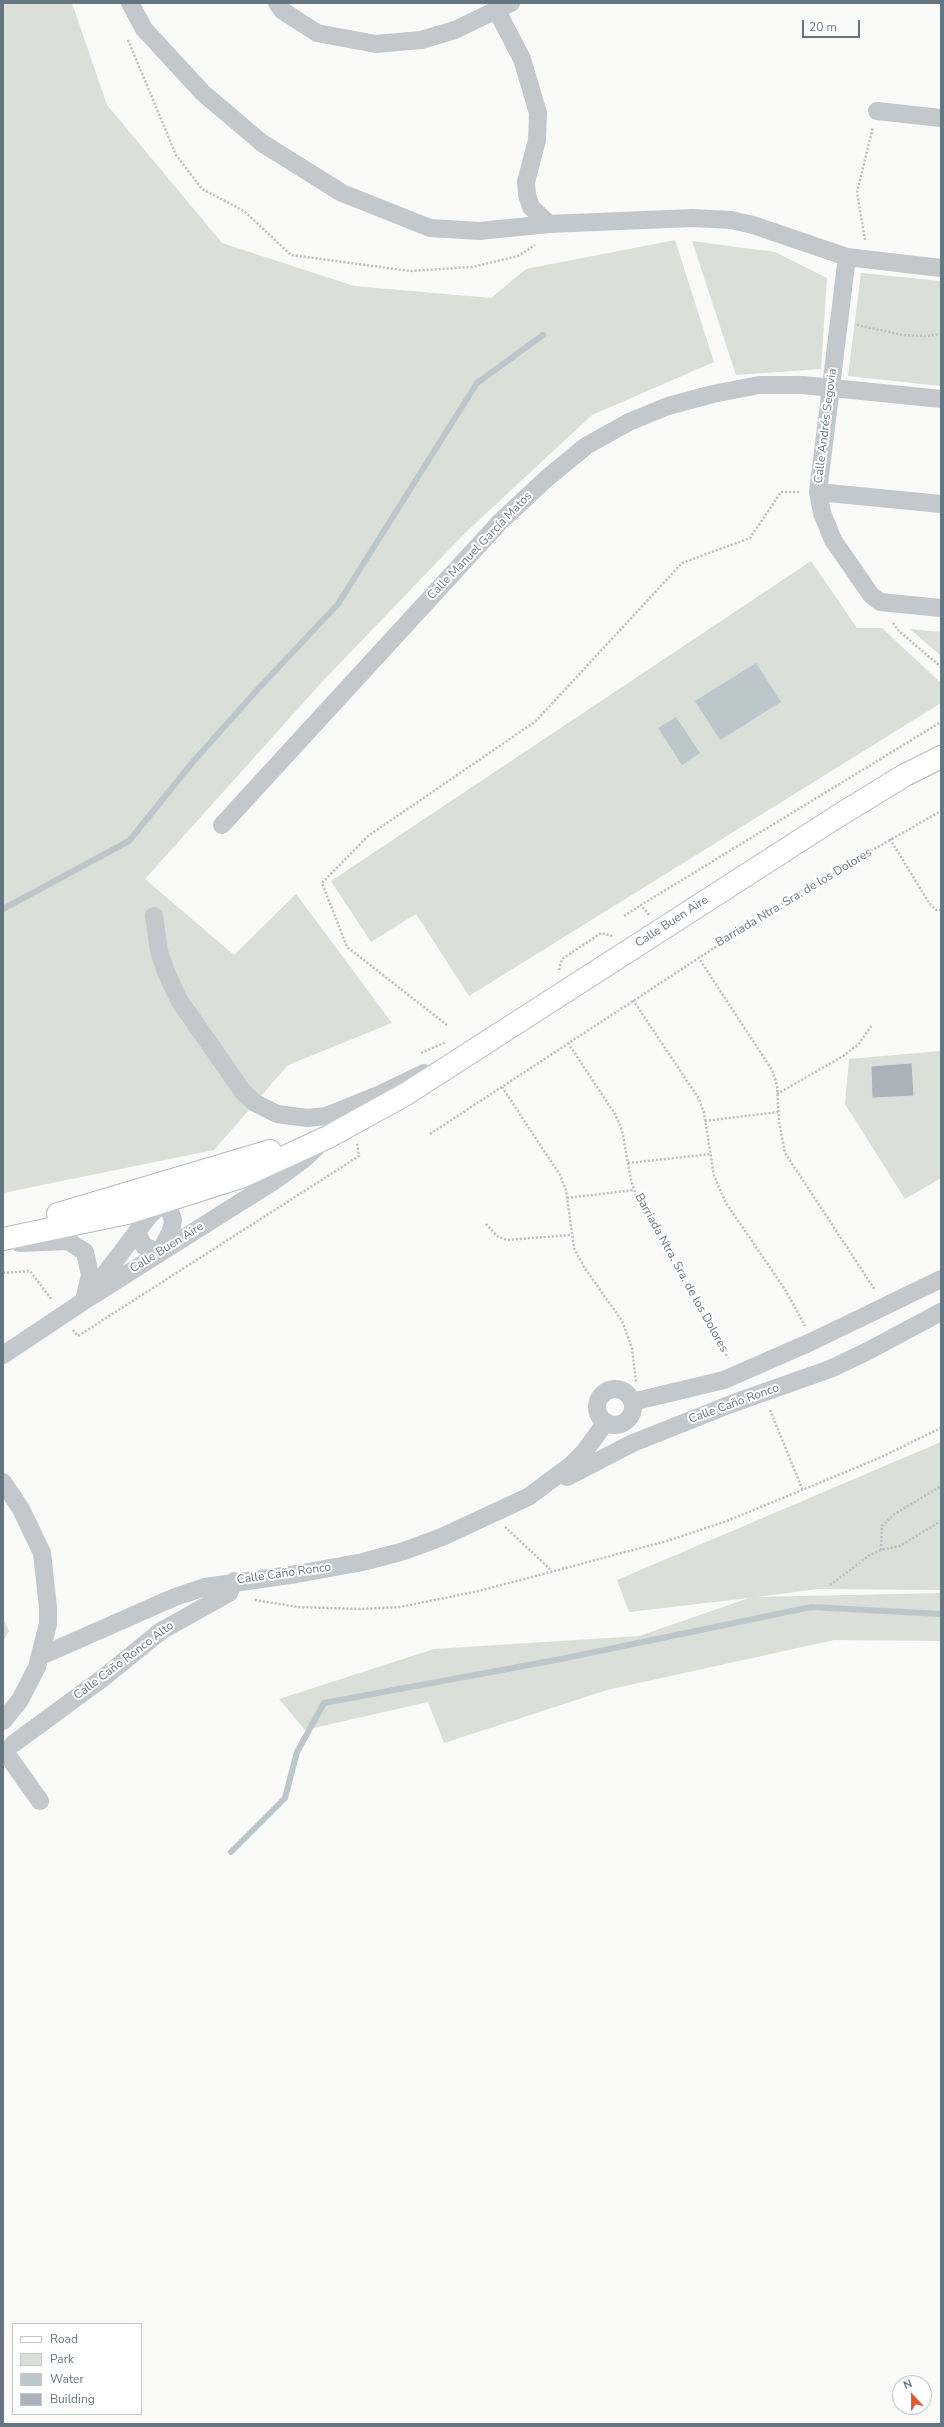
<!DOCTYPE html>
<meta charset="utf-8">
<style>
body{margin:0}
#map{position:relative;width:944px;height:2427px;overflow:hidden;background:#fafaf8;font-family:"Nunito Sans",sans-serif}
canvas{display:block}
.frame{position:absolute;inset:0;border:4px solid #657683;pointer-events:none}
.legend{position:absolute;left:12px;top:2323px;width:130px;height:92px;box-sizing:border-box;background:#fff;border:1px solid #c1c8cd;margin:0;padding:5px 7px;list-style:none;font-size:12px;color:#657683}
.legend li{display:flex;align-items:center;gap:8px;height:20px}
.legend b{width:20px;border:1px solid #c1c8cd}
.north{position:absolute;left:892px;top:2375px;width:40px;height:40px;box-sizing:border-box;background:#fff;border:1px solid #c1c8cd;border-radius:50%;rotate:338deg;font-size:11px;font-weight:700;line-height:16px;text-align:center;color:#657683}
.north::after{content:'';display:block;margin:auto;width:14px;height:18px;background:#e4572e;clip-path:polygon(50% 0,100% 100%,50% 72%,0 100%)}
.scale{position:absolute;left:802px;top:20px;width:58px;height:18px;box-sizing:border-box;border:2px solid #657683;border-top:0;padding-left:5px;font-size:12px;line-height:14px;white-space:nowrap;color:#657683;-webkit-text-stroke:3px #fff;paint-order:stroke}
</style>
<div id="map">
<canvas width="944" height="2427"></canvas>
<div class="frame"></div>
<ul class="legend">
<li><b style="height:5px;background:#fff"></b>Road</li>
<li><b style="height:11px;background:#dadfd7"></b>Park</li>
<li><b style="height:11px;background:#bbc7cb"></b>Water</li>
<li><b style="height:11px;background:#aab3b9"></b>Building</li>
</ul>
<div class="north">N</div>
<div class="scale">20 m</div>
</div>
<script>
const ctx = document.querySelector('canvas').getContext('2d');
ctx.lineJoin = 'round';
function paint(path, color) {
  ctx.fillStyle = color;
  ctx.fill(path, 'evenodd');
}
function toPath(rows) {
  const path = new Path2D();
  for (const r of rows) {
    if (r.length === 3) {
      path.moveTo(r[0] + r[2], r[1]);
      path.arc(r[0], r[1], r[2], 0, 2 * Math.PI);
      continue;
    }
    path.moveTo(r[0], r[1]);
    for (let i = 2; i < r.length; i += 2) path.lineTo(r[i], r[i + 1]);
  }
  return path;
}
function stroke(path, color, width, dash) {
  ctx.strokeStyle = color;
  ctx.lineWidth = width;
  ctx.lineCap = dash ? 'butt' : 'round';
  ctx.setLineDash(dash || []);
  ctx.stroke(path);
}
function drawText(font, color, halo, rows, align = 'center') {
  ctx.font = font + ' "Nunito Sans",sans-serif';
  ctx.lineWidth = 4;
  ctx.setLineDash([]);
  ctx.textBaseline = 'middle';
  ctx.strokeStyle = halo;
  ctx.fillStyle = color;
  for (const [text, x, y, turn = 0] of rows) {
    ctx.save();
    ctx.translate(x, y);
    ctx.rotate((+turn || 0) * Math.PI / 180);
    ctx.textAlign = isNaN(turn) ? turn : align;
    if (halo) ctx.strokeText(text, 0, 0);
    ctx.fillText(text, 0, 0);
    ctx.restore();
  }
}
paint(toPath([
 [3,3,72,3,107,105,222,243,354,286,491,298,526,269,675,240,714,362,592,415,465,533,321,683,145,879,234,955,296,894,392,1023,288,1065,214,1150,3,1193],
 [692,241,775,252,827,278,821,369,736,375],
 [861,273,941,281,941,386,848,376],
 [811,561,857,628,882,628,941,683,941,703,469,996,416,914,371,942,331,881],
 [910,629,941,632,941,656],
 [941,1051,941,1178,905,1199,845,1104,849,1059],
 [941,1442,941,1590,818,1589,757,1597,941,1593,941,1641,834,1640,607,1690,444,1743,428,1702,305,1730,279,1699,434,1649,639,1636,749,1598,629,1612,617,1580],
 [3,1619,9,1631,3,1641]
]), '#dadfd7');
paint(toPath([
 [756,663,781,702,720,740,695,701],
 [676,717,700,753,682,765,658,728]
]), '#bbc7cb');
stroke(toPath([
 [3,909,129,841,192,763,258,689,338,604,477,383,543,335],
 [231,1852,285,1798,297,1752,324,1703,561,1659,811,1607,941,1614]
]), '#bbc7cb', 6);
const building = toPath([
 [912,1063,914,1096,872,1098,871,1066,912,1063]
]);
paint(building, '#aab3b9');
stroke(building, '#dcdcda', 1);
const secondary = toPath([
 [58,1214,270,1151],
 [3,1239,127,1213,241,1177,328,1137,406,1094,838,816,905,775,941,757]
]);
stroke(secondary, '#b3babf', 24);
stroke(toPath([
 [128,40,176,155,202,189,244,211,291,255,410,271,472,267,518,256,535,245],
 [865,240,857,192,873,127],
 [857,325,903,335,925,336,941,334],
 [893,623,899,631,941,667],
 [890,839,929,903,936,910,941,910],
 [649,915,641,905,941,722],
 [624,916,641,905],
 [698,957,772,1070,777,1085,779,1122,785,1153,875,1290],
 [559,970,562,959,601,933,613,936],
 [633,1000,699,1099,704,1113,714,1176,726,1203,786,1291,805,1326],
 [447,1025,347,947,322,883,368,836,536,721,682,563,750,538,781,492,800,492],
 [568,1043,615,1114,622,1130,631,1180,638,1201,728,1358],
 [421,1053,446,1042],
 [502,1087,560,1175,566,1190,574,1248,584,1267,622,1321,632,1348,636,1382],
 [777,1094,843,1056,858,1045,872,1025],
 [705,1121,778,1112],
 [430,1134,801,891,941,811],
 [628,1163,711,1154],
 [567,1198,634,1190],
 [486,1224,497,1236,507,1240,571,1235],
 [3,1273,30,1271,52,1300],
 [73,1330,78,1336,359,1156,357,1143],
 [770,1410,803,1491],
 [505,1527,551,1570],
 [881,1550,882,1526,893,1515,941,1486],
 [830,1585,870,1555,881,1550,900,1546,941,1521],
 [255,1600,298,1607,360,1609,400,1607,479,1591,667,1541,727,1521,877,1459,941,1428]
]), '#bbbfc2', 2.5, [2, 2]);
stroke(toPath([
 [130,3,144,29,203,93,262,143,342,193,430,228,479,231,549,224,692,218,731,220,753,225,847,257,941,268],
 [277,3,283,11,317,33,376,44,421,40,455,30,511,3],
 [496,9,522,59,538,113,537,140,526,182,527,195,531,207,549,224],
 [877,111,941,118],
 [847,257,818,492,822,513,833,540,871,595,880,602,941,608],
 [818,492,941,504],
 [222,825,500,522,546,479,586,446,629,422,668,406,713,394,759,385,803,385,941,399],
 [154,916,159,951,166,972,179,1000,243,1092,255,1103,277,1114,307,1118,326,1116,378,1095,424,1073],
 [19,1243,68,1241,85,1252,90,1275,85,1296],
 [92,1291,149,1216,166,1200,173,1220,171,1231,159,1253,144,1246,137,1233],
 [3,1355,84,1301,274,1181,303,1160,320,1144],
 [615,1407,18],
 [632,1402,724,1380,813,1341,941,1279],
 [567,1477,633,1443,731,1404,830,1369,866,1352,941,1312],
 [3,1482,21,1509,42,1553,48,1607,48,1624,37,1667,20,1700,3,1721],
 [41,1656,175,1597,205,1587,297,1574,363,1562,404,1551,442,1537,528,1497,570,1466,584,1452,606,1422],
 [13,1744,103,1678,161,1631,229,1593,234,1581],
 [3,1749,40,1801]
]), '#c3c8cc', 18);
stroke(secondary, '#fff', 22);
drawText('12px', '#657683', '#fff', [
 ["Calle Andrés Segovia",826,426,-83],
 ["Calle Manuel García Matos",480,546,-46],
 ["Barriada Ntra. Sra. de los Dolores",794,898,-31],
 ["Calle Buen Aire",672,922,-33],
 ["Calle Buen Aire",167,1248,-32],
 ["Barriada Ntra. Sra. de los Dolores",681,1273,61],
 ["Calle Caño Ronco",734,1404,-20],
 ["Calle Caño Ronco",284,1574,-8],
 ["Calle Caño Ronco Alto",124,1661,-37]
]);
</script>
